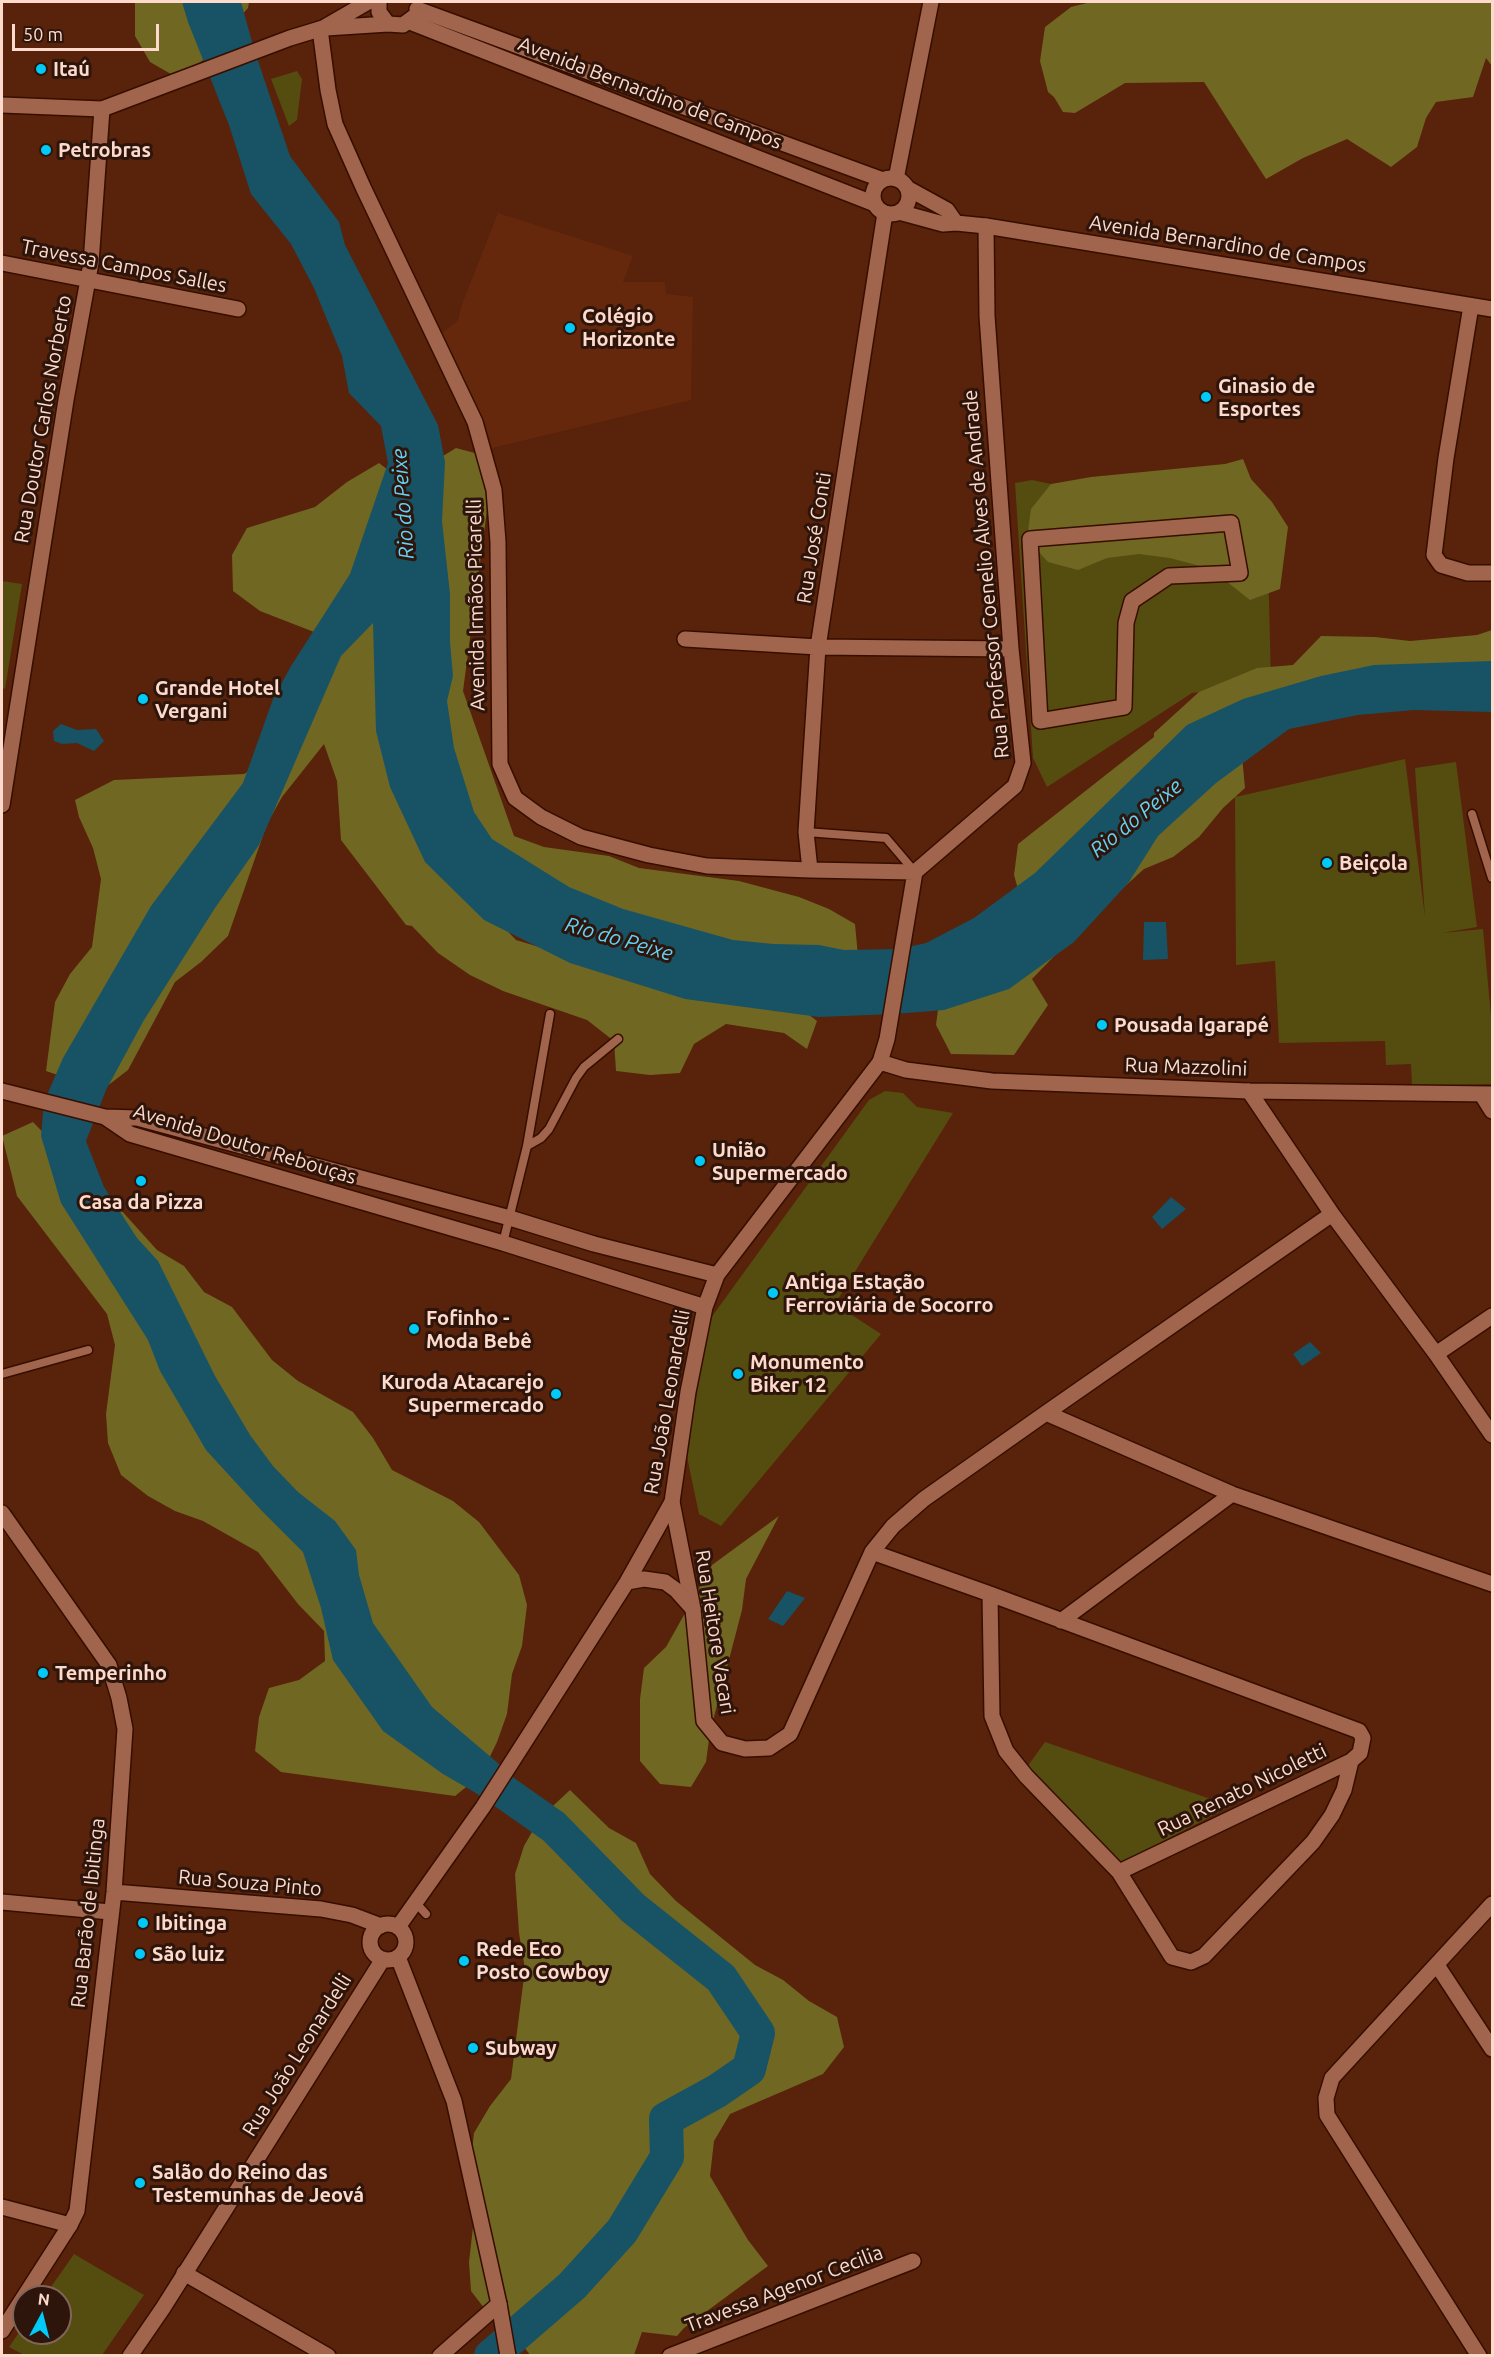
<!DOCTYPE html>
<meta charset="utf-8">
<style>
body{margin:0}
#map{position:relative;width:1494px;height:2357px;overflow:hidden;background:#59220a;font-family:Ubuntu,sans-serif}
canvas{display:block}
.frame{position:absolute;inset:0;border:3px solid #fddacc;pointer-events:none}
.north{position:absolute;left:12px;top:2285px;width:60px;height:60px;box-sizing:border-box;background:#2e150b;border:2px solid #816458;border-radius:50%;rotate:7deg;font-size:16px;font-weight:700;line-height:24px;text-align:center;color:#fddacc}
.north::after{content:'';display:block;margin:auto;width:21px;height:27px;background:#00cbf8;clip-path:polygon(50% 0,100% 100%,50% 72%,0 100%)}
.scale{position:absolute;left:12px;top:24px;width:147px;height:27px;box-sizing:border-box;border:3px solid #fddacc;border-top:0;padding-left:8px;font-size:18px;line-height:21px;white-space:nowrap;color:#fddacc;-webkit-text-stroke:4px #2e150b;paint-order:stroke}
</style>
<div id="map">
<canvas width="1494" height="2357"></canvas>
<div class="frame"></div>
<div class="north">N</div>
<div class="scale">50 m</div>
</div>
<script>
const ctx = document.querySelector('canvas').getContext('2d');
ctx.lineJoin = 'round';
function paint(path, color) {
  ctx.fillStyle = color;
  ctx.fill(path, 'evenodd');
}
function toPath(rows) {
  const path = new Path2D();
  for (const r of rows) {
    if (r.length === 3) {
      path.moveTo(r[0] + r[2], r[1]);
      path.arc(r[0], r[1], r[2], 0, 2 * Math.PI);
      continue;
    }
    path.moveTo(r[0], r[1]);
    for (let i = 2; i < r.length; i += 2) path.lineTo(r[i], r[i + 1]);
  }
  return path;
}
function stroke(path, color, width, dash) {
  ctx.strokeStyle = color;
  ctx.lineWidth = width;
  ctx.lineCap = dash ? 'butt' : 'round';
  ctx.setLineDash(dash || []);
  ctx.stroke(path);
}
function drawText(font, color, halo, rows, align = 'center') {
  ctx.font = font + ' Ubuntu,sans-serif';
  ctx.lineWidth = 6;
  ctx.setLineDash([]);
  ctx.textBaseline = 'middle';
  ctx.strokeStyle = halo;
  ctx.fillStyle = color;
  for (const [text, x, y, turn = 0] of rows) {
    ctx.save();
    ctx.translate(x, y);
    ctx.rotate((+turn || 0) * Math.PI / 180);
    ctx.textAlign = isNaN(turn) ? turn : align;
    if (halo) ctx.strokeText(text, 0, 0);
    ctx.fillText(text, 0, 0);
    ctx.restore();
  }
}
paint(toPath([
 [498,213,633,256,623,282,665,282,666,294,693,297,691,400,488,449,439,336,458,320,461,307]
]), '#66280c');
paint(toPath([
 [297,71,302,79,297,120,289,126,271,79],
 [1032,480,1085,491,1267,517,1271,684,1192,693,1047,787,1033,758,1015,483],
 [2,581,22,584,5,689,2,688],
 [1405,759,1425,917,1415,768,1456,762,1477,927,1442,933,1483,929,1492,1027,1492,1084,1412,1086,1411,1064,1386,1065,1385,1041,1279,1043,1275,961,1236,965,1235,797],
 [885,1091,903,1093,917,1107,953,1113,835,1304,881,1334,721,1526,699,1514,687,1457,700,1333,869,1100],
 [1045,1742,1231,1806,1119,1864,1027,1767],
 [74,2254,144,2295,102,2355,24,2355,9,2347,24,2325,24,2333,60,2333,60,2297,44,2297]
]), '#544d0f');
paint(toPath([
 [135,2,249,2,248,8,202,61,176,77,150,62,135,36],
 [1091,2,1492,2,1492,66,1486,58,1473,97,1436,102,1426,118,1417,147,1391,167,1347,139,1303,158,1266,179,1204,82,1125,83,1075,113,1063,112,1054,97,1048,92,1040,61,1045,27,1071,7],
 [456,448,486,456,490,487,463,691,514,836,544,847,609,856,639,868,739,881,799,897,829,909,855,924,858,956,802,972,464,886,516,940,651,981,790,1000,817,1021,807,1049,784,1033,726,1024,694,1044,680,1073,650,1075,616,1071,614,1041,587,1020,503,991,470,975,438,953,412,926,406,925,341,840,337,781,324,744,282,797,267,824,228,936,201,962,175,982,128,1070,102,1090,46,1071,55,1002,70,974,92,947,101,879,93,848,79,817,75,800,114,780,244,774,276,755,332,639,260,611,233,591,232,555,247,528,315,507,347,482,379,463,406,484,430,464],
 [1243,459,1251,479,1272,502,1288,527,1280,589,1250,600,1226,581,1200,566,1170,558,1139,554,1107,558,1078,570,1048,562,1027,539,1031,509,1051,484,1091,477,1225,464],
 [1492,630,1492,680,1353,681,1242,756,1245,788,1223,808,1199,837,1173,857,1144,869,1100,909,1032,979,1048,1005,1014,1055,951,1054,936,1025,940,994,1022,903,1014,875,1018,844,1154,737,1154,733,1199,692,1257,668,1293,665,1321,636,1375,637,1410,641,1477,635],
 [33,1122,59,1149,85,1170,157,1250,184,1266,204,1292,232,1307,272,1360,298,1381,353,1412,373,1438,392,1470,453,1501,479,1522,519,1575,527,1605,522,1646,512,1674,507,1714,497,1742,481,1775,455,1796,281,1772,255,1751,259,1717,269,1688,299,1680,325,1661,324,1631,298,1604,258,1552,203,1521,175,1511,148,1496,121,1475,108,1443,106,1414,115,1345,107,1314,17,1196,2,1136],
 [779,1516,746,1579,742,1610,710,1732,706,1762,691,1787,660,1784,640,1761,640,1699,644,1668,666,1647,712,1565],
 [570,1790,609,1828,636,1843,650,1874,676,1901,755,1965,783,1980,809,2001,837,2017,844,2047,823,2074,730,2114,714,2141,710,2176,748,2240,768,2266,684,2328,677,2336,642,2332,634,2355,530,2355,518,2339,491,2317,471,2291,469,2262,473,2227,470,2168,474,2133,490,2106,511,2079,525,1969,519,1933,515,1874,524,1846,540,1818]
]), '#706723');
paint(toPath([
 [182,2,241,2,254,49,290,156,339,222,345,245,438,425,445,462,442,521,450,594,450,642,453,676,447,701,454,748,474,812,492,839,569,887,623,909,733,940,773,944,819,945,844,950,899,949,926,943,974,918,1035,873,1187,725,1243,699,1321,676,1374,665,1492,661,1492,712,1414,710,1358,715,1289,729,1216,783,1158,836,1129,882,1074,942,1009,989,944,1010,894,1014,819,1017,685,999,570,963,484,920,425,862,390,787,376,731,373,623,341,656,259,845,215,908,144,1020,106,1090,86,1141,104,1187,137,1238,158,1261,215,1376,250,1435,273,1466,298,1492,335,1521,356,1550,359,1575,373,1623,432,1707,506,1770,488,1800,443,1774,383,1731,333,1660,321,1608,303,1552,261,1510,206,1450,160,1371,148,1340,61,1203,41,1136,44,1102,63,1058,151,906,243,783,273,699,291,666,350,574,388,463,381,426,349,393,342,356,314,288,291,244,251,194,229,125,188,22],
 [61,724,77,730,96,729,104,741,94,751,77,743,62,744,54,741,53,731],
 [1144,922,1166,922,1168,959,1143,960],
 [1171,1197,1186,1209,1162,1229,1152,1217],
 [1310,1342,1321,1353,1302,1366,1293,1354],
 [787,1591,805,1598,783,1626,768,1619]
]), '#175365');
stroke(toPath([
 [463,1763,554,1827,633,1908,721,1978,758,2033,749,2069,717,2091,666,2119,667,2157,622,2231,572,2286,491,2356]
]), '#175365', 34);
const lane = toPath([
 [1472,814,1492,878],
 [806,832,886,838,915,872],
 [527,1146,541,1138,549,1129,576,1078,584,1067,618,1039],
 [503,1243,527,1146,550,1014],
 [2,1374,88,1350],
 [415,1902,426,1914]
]);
const street = toPath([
 [320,29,328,90,335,124,363,187,475,422,494,490,498,542,500,764,515,798,541,817,581,837,649,855,707,866,810,870,915,872],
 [896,179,931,2],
 [2,263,238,309],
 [1471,306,1446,458,1434,555,1441,565,1468,573,1492,573],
 [1231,523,1240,573,1169,576,1132,601,1126,623,1124,707,1040,721,1030,539,1231,523],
 [685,639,818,647,1011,649],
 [2,805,66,400,91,263,102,109],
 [810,870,806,832,818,647,885,213],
 [915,872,1015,786,1023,763,1011,649,987,316,986,226],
 [880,1062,887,1039,915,872],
 [1249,1091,1332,1214,1436,1354,1492,1435],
 [1482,1095,1492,1111],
 [1436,1354,1492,1316],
 [1046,1413,1232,1494,1492,1584],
 [672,1502,693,1609,704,1721,722,1743,745,1749,769,1748,790,1734,872,1552,893,1526,924,1499,1046,1413,1332,1214],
 [872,1552,990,1594,1359,1731,1363,1738,1360,1753,1351,1761,1119,1872],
 [990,1594,992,1716,1006,1751,1026,1776,1119,1872,1172,1957,1191,1962,1204,1956,1313,1842,1332,1815,1344,1790,1351,1761],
 [1061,1621,1232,1494],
 [1437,1965,1492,2049],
 [2,2207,70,2225],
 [184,2273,328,2356],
 [440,2356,499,2304],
 [670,2356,913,2261],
 [1479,2356,1327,2115,1326,2098,1332,2078,1492,1904]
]);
const secondary = toPath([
 [379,2,379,12,388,24,403,25,415,16],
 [417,9,883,180],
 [410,22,875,204],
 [326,28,388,24],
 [2,105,102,109,290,38,323,28,368,2],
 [891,196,18],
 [907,188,947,210,956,223],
 [899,212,943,224,956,223,986,226,1492,309],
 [2,1091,105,1117,137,1118,510,1218,594,1244,717,1275],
 [105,1117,130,1134,503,1243,705,1307],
 [2,1513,109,1665,119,1698,125,1729,114,1892,77,2211,70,2225,2,2331],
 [627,1582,644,1579,665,1582,676,1590,693,1609],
 [114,1892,321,1909,352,1915,381,1926],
 [2,1902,110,1912],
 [388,1942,18],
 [398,1927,483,1807,627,1582,672,1502,688,1392,705,1307,717,1275,880,1062,906,1070,992,1081,1249,1091,1492,1094],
 [398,1957,454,2101,499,2304,508,2356],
 [130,2356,163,2308,383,1959]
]);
stroke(lane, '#360e00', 11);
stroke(street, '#360e00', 18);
stroke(secondary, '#360e00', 18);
stroke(lane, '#a1644c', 8);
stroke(street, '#a1644c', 15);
stroke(secondary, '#a1644c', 15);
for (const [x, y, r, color] of [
 [41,69,6,"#00cbf8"],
 [46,150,6,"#00cbf8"],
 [570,328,6,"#00cbf8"],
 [1206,397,6,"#00cbf8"],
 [143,699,6,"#00cbf8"],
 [1327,863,6,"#00cbf8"],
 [1102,1025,6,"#00cbf8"],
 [700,1161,6,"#00cbf8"],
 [141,1181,6,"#00cbf8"],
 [773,1293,6,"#00cbf8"],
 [414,1329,6,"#00cbf8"],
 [738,1374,6,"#00cbf8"],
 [556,1394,6,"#00cbf8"],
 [43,1673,6,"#00cbf8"],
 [143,1923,6,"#00cbf8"],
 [140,1954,6,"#00cbf8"],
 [464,1961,6,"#00cbf8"],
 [473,2048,6,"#00cbf8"],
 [140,2183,6,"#00cbf8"]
]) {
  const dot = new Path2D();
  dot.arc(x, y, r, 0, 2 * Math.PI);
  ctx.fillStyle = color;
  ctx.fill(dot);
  stroke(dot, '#2e150b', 2);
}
drawText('bold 20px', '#fddacc', '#2e150b', [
 ["Itaú",53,69],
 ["Petrobras",58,150],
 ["Colégio",582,316],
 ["Horizonte",582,339],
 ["Ginasio de",1218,386],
 ["Esportes",1218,409],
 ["Grande Hotel",155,688],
 ["Vergani",155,711],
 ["Beiçola",1339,863],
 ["Pousada Igarapé",1114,1025],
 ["União",712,1150],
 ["Supermercado",712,1173],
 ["Casa da Pizza",141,1202,"center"],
 ["Antiga Estação",785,1282],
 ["Ferroviária de Socorro",785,1305],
 ["Fofinho -",426,1318],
 ["Moda Bebê",426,1341],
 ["Monumento",750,1362],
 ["Biker 12",750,1385],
 ["Kuroda Atacarejo",544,1382,"right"],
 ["Supermercado",544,1405,"right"],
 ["Temperinho",55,1673],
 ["Ibitinga",155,1923],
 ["Rede Eco",476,1949],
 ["Posto Cowboy",476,1972],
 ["São luiz",152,1954],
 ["Subway",485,2048],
 ["Salão do Reino das",152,2172],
 ["Testemunhas de Jeová",152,2195]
], 'left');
drawText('20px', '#fddacc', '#2e150b', [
 ["Avenida Bernardino de Campos",650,93,21],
 ["Avenida Bernardino de Campos",1228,244,9],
 ["Travessa Campos Salles",124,266,11],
 ["Rua Doutor Carlos Norberto",43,419,-80],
 ["Rua José Conti",814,538,-81],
 ["Rua Professor Coenelio Alves de Andrade",986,574,-95],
 ["Avenida Irmãos Picarelli",476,605,-91],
 ["Rua Mazzolini",1186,1067,2],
 ["Avenida Doutor Rebouças",245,1144,17],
 ["Rua João Leonardelli",667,1402,-80],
 ["Rua Heitore Vacari",715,1632,81],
 ["Rua Renato Nicoletti",1242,1790,-26],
 ["Rua Souza Pinto",250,1883,5],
 ["Rua Barão de Ibitinga",88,1913,-84],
 ["Rua João Leonardelli",297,2055,-58],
 ["Travessa Agenor Cecilia",784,2289,-21]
]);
drawText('italic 21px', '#63d2f5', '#2e150b', [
 ["Rio do Peixe",403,504,-94],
 ["Rio do Peixe",1136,818,-39],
 ["Rio do Peixe",619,939,16]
]);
</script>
